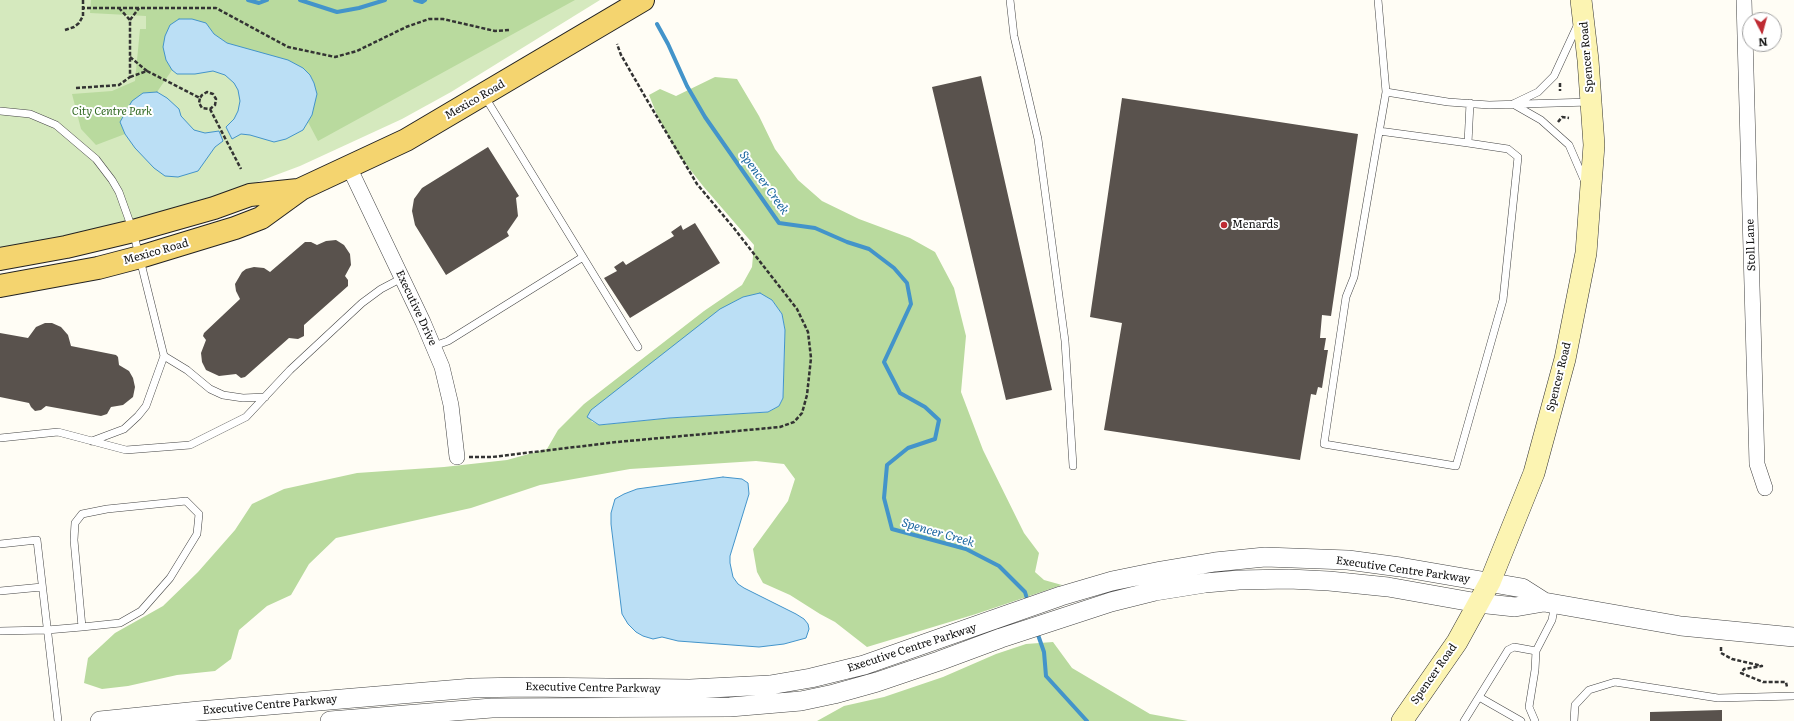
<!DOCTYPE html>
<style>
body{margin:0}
#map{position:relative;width:1794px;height:721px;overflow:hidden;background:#fffdf5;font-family:Literata,serif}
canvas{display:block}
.north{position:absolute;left:1742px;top:12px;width:40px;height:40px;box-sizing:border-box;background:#fff;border:1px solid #a0a0a0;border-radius:50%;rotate:174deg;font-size:11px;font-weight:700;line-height:16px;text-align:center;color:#111}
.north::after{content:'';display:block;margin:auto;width:14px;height:18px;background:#be2b33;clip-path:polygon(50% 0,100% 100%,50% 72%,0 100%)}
</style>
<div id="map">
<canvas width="1794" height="721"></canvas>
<div class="north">N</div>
</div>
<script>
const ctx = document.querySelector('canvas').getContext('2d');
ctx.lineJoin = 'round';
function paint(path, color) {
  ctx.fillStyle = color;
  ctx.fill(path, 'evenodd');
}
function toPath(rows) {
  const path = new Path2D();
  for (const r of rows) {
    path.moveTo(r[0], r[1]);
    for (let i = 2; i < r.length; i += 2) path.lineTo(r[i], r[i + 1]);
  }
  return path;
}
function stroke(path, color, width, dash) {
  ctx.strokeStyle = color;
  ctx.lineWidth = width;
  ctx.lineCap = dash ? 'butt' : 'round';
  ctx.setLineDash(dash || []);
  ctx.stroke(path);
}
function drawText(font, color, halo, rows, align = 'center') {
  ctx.font = font + ' Literata,serif';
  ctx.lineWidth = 4;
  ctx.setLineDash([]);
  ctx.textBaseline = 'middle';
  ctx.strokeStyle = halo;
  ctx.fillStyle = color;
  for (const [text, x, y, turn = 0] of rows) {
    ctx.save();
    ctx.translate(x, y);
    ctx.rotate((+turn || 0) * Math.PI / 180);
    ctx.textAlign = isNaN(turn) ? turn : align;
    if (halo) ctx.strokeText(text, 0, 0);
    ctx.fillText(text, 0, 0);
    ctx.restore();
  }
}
paint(toPath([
 [0,0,600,0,451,92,402,119,300,166,220,196,149,217,0,251]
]), '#d5e9be');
paint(toPath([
 [91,0,575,0,318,141,308,122,312,115,314,83,310,75,303,68,227,43,214,34,206,23,166,60,172,70,157,92,143,93,120,122,125,134,96,145,81,129,72,94,112,91,135,81,140,29,146,29,146,16,90,13],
 [715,77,737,79,759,116,775,149,798,180,822,201,859,219,910,238,935,252,954,288,966,336,961,392,983,450,1024,533,1039,553,1035,572,1044,580,1062,585,976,614,867,647,835,622,820,614,790,595,763,583,757,572,753,549,788,501,795,479,784,464,756,461,630,469,540,485,471,508,336,538,309,564,291,595,267,606,239,630,231,659,215,671,177,675,128,686,102,689,84,683,88,658,115,633,163,606,198,572,235,530,252,504,284,489,357,473,444,467,507,460,547,449,558,430,584,404,704,311,742,285,752,267,754,245,703,186,678,154,657,115,649,95,660,89,676,96],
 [772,300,782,314,785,330,783,398,779,406,768,412,669,418,599,425,591,421],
 [1053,642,1072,668,1150,714,1188,721,817,721,844,706,884,697,943,677,996,654,1026,644]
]), '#b9da9e');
const water = toPath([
 [179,19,192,19,206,23,214,34,227,43,288,60,303,68,310,75,314,83,317,94,312,115,303,130,286,139,274,142,250,135,241,134,232,139,226,127,234,119,238,111,240,101,238,90,234,83,225,75,213,71,195,74,177,74,172,70,166,60,163,47,165,36,170,25,179,19],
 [157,92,167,98,179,109,181,116,194,130,205,133,219,131,223,141,215,147,198,171,178,177,165,176,154,168,135,148,125,134,120,122,132,101,143,93,157,92],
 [760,293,772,300,782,314,785,330,783,398,779,406,768,412,669,418,599,425,587,417,591,410,720,309,743,297,760,293],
 [723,477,742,479,748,483,749,494,730,556,730,563,733,577,738,584,744,588,796,614,804,619,808,624,809,629,806,638,784,644,759,647,678,641,662,637,653,639,643,636,636,632,628,624,622,614,611,524,611,513,615,499,624,494,637,489,723,477]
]);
paint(water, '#bbdff5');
stroke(water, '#4394ca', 1);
stroke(toPath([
 [248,0,259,3,267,0],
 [300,0,337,12,359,8,385,0],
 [415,0,422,2,425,0],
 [657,24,668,44,687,86,705,117,779,223,815,228,847,242,869,249,894,268,907,283,911,304,884,362,900,393,925,407,939,420,935,439,908,448,887,465,884,498,892,529,966,549,999,566,1025,592,1028,602],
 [1037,632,1044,652,1046,676,1087,721]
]), '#4394ca', 4);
paint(toPath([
 [981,76,1052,390,1006,400,932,87],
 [1122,98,1358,134,1331,316,1322,315,1320,338,1326,338,1324,350,1328,350,1322,388,1318,387,1316,395,1311,394,1300,460,1104,430,1122,323,1090,317],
 [488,147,519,196,516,198,518,216,507,232,509,236,446,275,415,225,412,211,414,199,422,188],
 [695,223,720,263,630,318,604,278,617,271,614,267,623,261,626,265,674,236,671,232,681,225,683,230],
 [336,240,344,245,350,254,351,265,345,276,348,280,348,286,304,325,304,336,298,339,289,338,245,377,241,378,236,374,219,376,206,370,202,362,201,353,206,340,203,336,204,333,240,299,236,291,235,284,242,272,246,269,254,267,264,268,270,272,305,242,311,242,317,245,326,241],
 [45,323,52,323,61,327,68,335,71,346,116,355,118,357,119,365,129,371,133,378,135,387,133,397,123,405,111,407,107,414,101,416,46,406,41,410,35,411,31,407,29,403,0,397,0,333,28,338,36,327],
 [1722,710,1722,721,1650,721,1650,712]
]), '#59524d');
const service = toPath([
 [1010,0,1014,36,1038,139,1065,341,1073,466],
 [1378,0,1386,92,1448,102,1489,105,1590,102],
 [1386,92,1354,277,1346,297,1324,444,1456,466,1503,300,1518,157,1508,149,1468,143,1470,103],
 [485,97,638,347],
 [1515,103,1538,92,1554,76,1578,24],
 [1513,104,1541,120,1569,145,1585,182],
 [0,111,30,114,56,125,96,159,112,180,119,192,133,231,164,356,187,370,210,389,223,395,243,398,265,397],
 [1379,131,1468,143],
 [434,346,448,341,583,257],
 [0,438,58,432,126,450,190,445,246,417,290,370,362,303,381,289,402,278],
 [92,441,124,429,138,416,146,406,164,356],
 [0,544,37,540,58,721],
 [0,591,42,587],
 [0,631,47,630,82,627,120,623,141,611,170,578,197,534,199,514,186,501,107,509,82,514,75,523,74,540,82,627],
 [1479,697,1521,721],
 [1464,721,1508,650,1514,647,1536,651,1552,620,1555,604],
 [1535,721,1529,707,1535,670,1536,651],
 [1574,721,1575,705,1589,690,1615,682,1718,698,1794,696]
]);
const minor = toPath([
 [1744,0,1757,464,1765,488],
 [349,167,423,322,442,367,451,405,457,457]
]);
const tertiary = toPath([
 [100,721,199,711,473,688,524,687,690,689,770,685,811,678,864,665,1061,596,1112,581,1161,571,1215,562,1265,557,1348,560,1400,567,1522,588,1544,602],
 [330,721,492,708,730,707,801,701,834,694,877,682,939,661,1001,638,1111,602,1155,591,1205,583,1239,580,1289,579,1329,581,1388,587,1478,603,1515,607,1544,602,1681,626,1794,637]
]);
const secondary = toPath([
 [1402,721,1457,642,1490,582,1534,473,1565,359,1586,253,1594,145,1588,60,1581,0]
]);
const primary = toPath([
 [0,259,66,247,133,231,214,208,250,195,298,190],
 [0,286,98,268,140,257,235,228,261,218,301,189,406,140,643,0]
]);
stroke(service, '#444', 8);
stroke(minor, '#444', 16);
stroke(tertiary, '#444', 20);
stroke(secondary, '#333', 22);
stroke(primary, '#222', 24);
stroke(toPath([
 [83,0,83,8,216,8,288,47,335,57,357,51,406,27,429,19,443,19,495,31,510,30],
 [130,20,139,8],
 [65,30,74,27,79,23,83,16,83,8],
 [130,57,147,71,130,77],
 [147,71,200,98,199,103,202,108,210,109,215,105,216,99,213,94,207,92,202,95,200,98],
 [1560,83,1560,91],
 [76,88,119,85,130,77,130,20,119,8],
 [210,109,241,169],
 [1558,122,1562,117,1569,118],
 [469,457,492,457,617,442,780,427,794,422,802,413,807,395,811,358,808,332,797,309,733,227,697,184,647,100,621,55,617,44],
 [1721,647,1721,653,1732,659,1762,666,1744,669,1741,673,1763,682,1786,682,1787,687]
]), '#333', 2.5, [4, 2]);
stroke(service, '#fff', 7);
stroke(minor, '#fff', 15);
stroke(tertiary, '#fff', 19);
stroke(secondary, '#fcf4b2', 21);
stroke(primary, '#f4d46f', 22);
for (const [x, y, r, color] of [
 [1224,225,4,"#be2b33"]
]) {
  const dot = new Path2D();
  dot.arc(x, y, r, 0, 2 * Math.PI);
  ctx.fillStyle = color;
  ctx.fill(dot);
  stroke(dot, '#fff', 1.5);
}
drawText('11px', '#111', '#fff', [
 ["Spencer Road",1587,57,-95],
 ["Mexico Road",475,100,-30],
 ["Stoll Lane",1751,245,-92],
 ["Mexico Road",156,252,-16],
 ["Executive Drive",416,308,65],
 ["Spencer Road",1559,377,-76],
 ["Executive Centre Parkway",1403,570,8],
 ["Executive Centre Parkway",912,648,-18],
 ["Spencer Road",1434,674,-55],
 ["Executive Centre Parkway",593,688,1],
 ["Executive Centre Parkway",270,705,-5]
]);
drawText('italic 11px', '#306821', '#fff', [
 ["City Centre Park",112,112]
]);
drawText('11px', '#111', '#fff', [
 ["Menards",1232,225]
], 'left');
drawText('italic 12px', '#1c67a0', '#fff', [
 ["Spencer Creek",764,183,54],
 ["Spencer Creek",938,533,16]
]);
</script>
